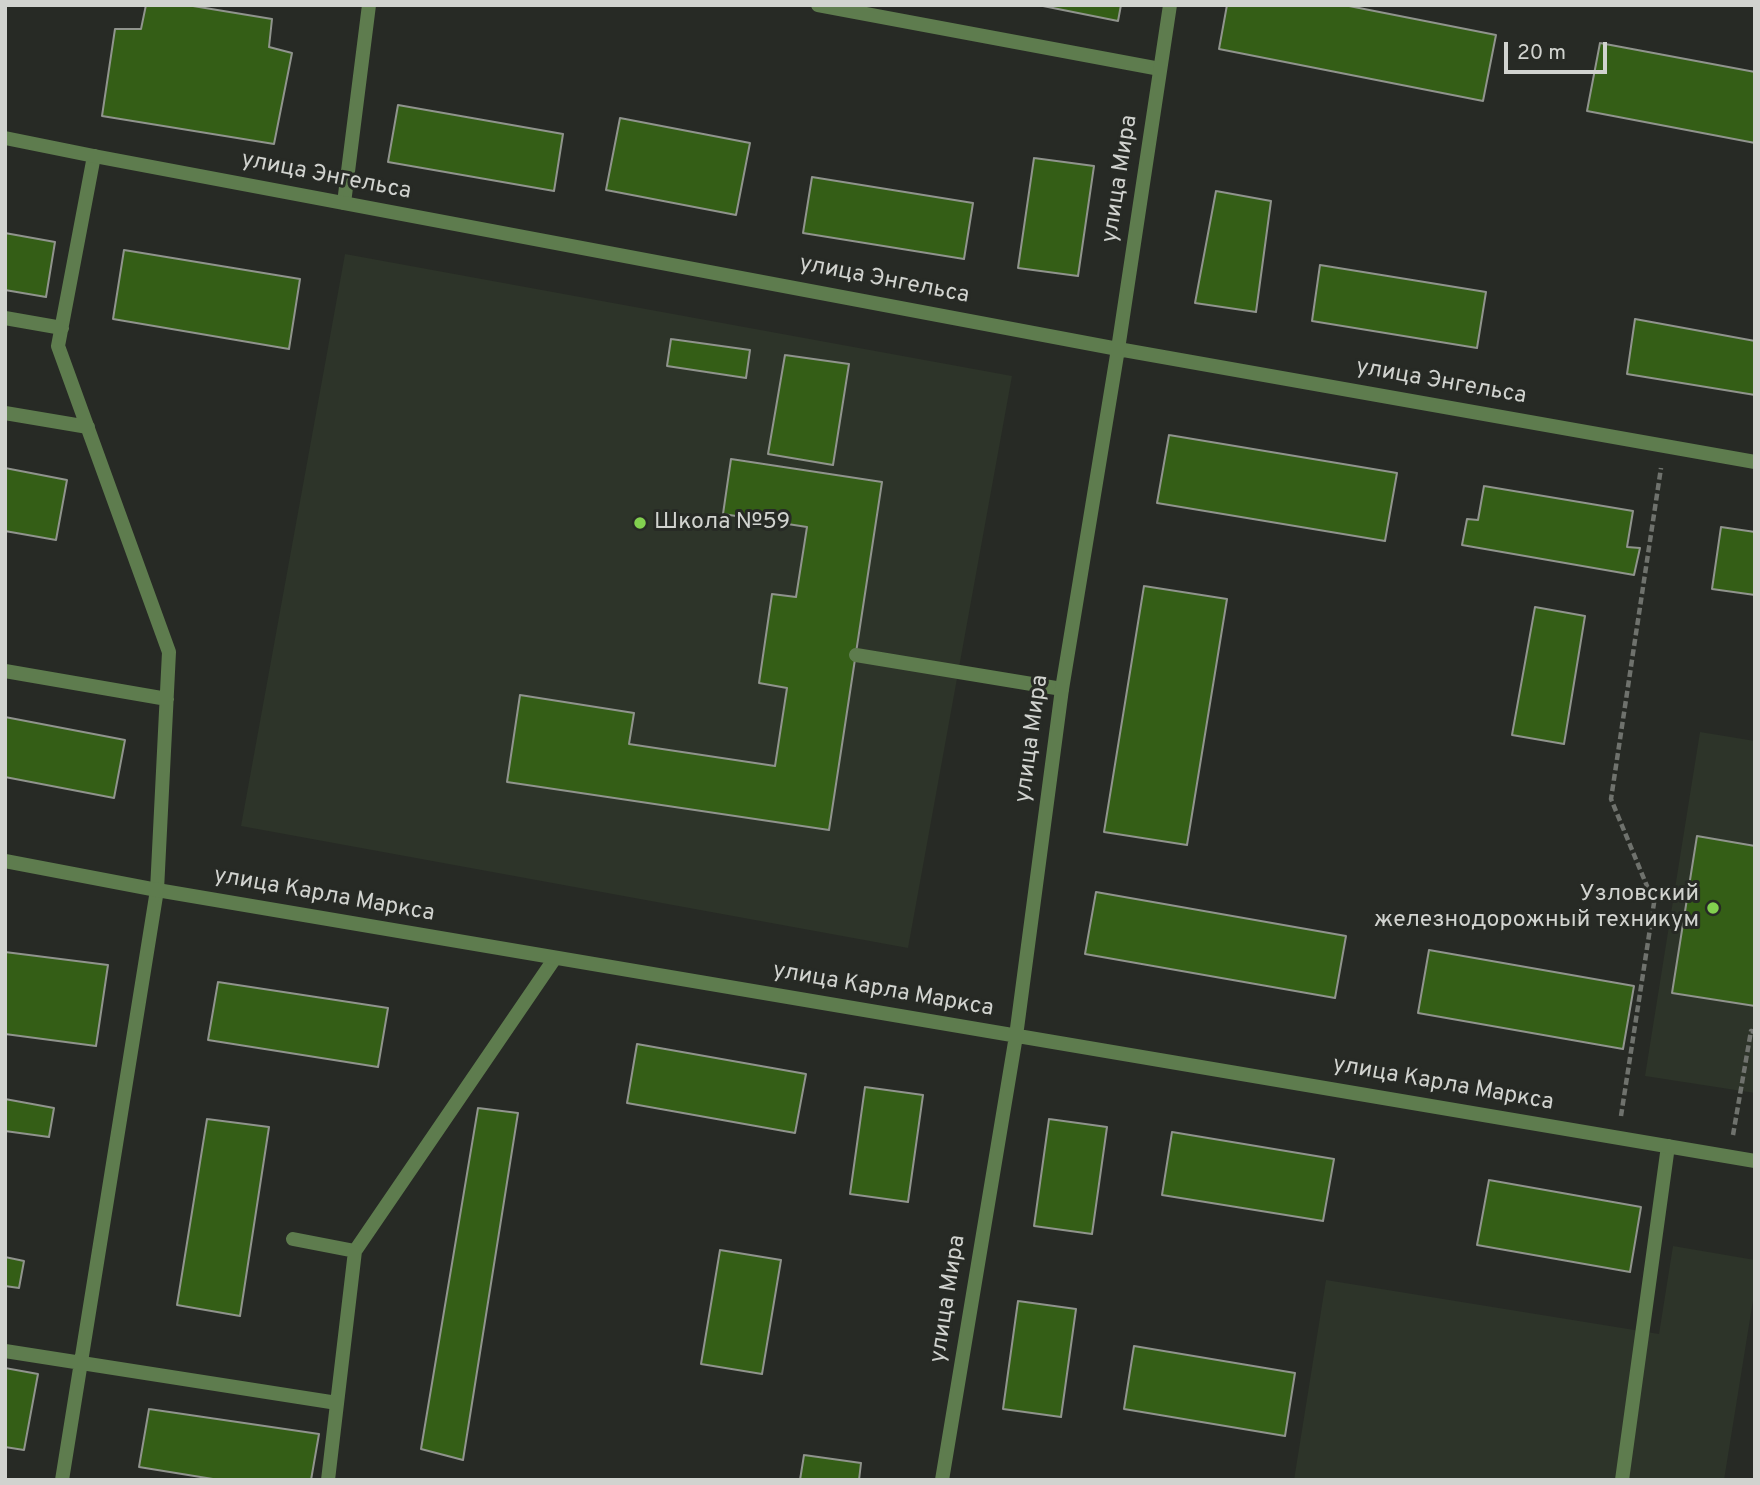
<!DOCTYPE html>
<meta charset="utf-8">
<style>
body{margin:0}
#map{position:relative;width:1760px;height:1485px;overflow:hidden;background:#272a25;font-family:Overpass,sans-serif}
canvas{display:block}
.frame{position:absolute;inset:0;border:7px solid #d1d3cf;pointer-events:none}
.scale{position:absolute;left:1504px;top:42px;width:103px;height:32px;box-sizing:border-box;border:4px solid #d1d3cf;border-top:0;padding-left:9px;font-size:21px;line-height:24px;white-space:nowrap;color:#d1d3cf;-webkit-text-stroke:5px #272a25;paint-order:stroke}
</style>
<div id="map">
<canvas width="1760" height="1485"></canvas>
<div class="frame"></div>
<div class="scale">20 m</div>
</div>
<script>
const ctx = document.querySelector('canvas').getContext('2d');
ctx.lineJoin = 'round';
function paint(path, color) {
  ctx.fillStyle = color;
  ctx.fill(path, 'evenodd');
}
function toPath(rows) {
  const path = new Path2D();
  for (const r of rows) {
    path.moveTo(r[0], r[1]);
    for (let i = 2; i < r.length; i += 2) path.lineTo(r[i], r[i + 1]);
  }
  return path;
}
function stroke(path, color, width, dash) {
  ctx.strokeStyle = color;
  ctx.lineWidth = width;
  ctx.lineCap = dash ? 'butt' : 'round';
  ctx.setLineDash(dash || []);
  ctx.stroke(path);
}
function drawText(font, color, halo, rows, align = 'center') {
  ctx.font = font + ' Overpass,sans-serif';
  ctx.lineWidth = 6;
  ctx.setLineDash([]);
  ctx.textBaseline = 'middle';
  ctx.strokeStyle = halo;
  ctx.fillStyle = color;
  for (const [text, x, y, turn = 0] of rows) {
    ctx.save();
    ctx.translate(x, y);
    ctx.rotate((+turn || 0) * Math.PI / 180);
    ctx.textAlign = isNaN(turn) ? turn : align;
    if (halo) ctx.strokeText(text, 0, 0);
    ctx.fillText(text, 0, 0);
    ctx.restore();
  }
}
paint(toPath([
 [345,254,1012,376,908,948,241,826],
 [1700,732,1755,741,1755,1093,1645,1076],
 [1673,1246,1755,1260,1755,1288,1724,1480,1294,1480,1326,1280,1659,1334]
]), '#2d3429');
const building = toPath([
 [146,5,187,5,272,19,269,47,292,53,274,144,102,116,115,29,141,29,146,5],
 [1038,5,1121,5,1118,21,1038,5],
 [1227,5,1344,5,1496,35,1483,101,1219,49,1227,5],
 [1600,43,1755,72,1755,143,1587,111,1600,43],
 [398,105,563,134,554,191,388,162,398,105],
 [620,118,750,143,736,215,606,190,620,118],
 [1034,158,1094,166,1078,276,1018,268,1034,158],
 [812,177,973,203,964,259,803,233,812,177],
 [1216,191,1271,201,1256,312,1195,303,1216,191],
 [5,233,55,242,46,297,5,290,5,233],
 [124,250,300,279,289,349,113,319,124,250],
 [1320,265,1486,292,1477,348,1312,321,1320,265],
 [1635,319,1755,341,1755,395,1627,374,1635,319],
 [671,339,750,350,746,378,667,366,671,339],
 [785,355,849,364,833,465,768,454,785,355],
 [1169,435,1397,473,1385,541,1157,503,1169,435],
 [731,459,882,482,829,830,507,782,520,695,634,713,629,744,775,766,787,688,759,683,772,594,796,597,807,527,723,514,731,459],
 [5,468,67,480,56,540,5,531,5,468],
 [1484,486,1633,511,1627,547,1640,548,1634,575,1462,545,1467,519,1478,520,1484,486],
 [1721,527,1755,532,1755,595,1712,589,1721,527],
 [1144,586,1227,599,1187,845,1104,832,1144,586],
 [1535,607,1585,616,1564,744,1512,735,1535,607],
 [5,717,125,740,114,798,5,777,5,717],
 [1697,836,1755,846,1755,1006,1672,993,1697,836],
 [1096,892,1346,936,1335,998,1085,954,1096,892],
 [1429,950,1634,986,1623,1049,1418,1013,1429,950],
 [5,952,108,965,96,1046,5,1034,5,952],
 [218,982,388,1008,378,1067,208,1040,218,982],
 [637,1044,806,1074,795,1133,627,1103,637,1044],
 [865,1087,923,1095,908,1202,850,1194,865,1087],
 [5,1099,54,1108,49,1137,5,1131,5,1099],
 [478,1108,518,1113,463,1460,421,1449,478,1108],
 [207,1119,269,1127,240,1316,177,1305,207,1119],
 [1049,1119,1107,1127,1092,1234,1034,1226,1049,1119],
 [1172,1132,1334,1159,1323,1221,1162,1195,1172,1132],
 [1489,1180,1641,1207,1630,1272,1477,1245,1489,1180],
 [720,1250,781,1260,762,1374,701,1364,720,1250],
 [5,1257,24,1261,19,1288,5,1286,5,1257],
 [1018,1301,1076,1309,1061,1417,1003,1409,1018,1301],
 [1134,1346,1295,1373,1285,1436,1124,1409,1134,1346],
 [5,1368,38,1374,24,1450,5,1447,5,1368],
 [149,1409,319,1434,311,1480,219,1480,139,1467,149,1409],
 [804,1455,861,1463,859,1480,800,1480,804,1455]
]);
paint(building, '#345e16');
stroke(building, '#90948d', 2);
stroke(toPath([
 [1621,1116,1654,903,1611,799,1661,468],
 [1733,1135,1751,1031,1755,1032]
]), '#6f726d', 4.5, [7, 3.5]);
stroke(toPath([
 [818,5,1160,69],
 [344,203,369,5],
 [5,318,62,328],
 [5,413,88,427],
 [856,655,1062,689],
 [5,671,167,699],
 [293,1239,355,1251],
 [5,1351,337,1403],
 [62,1480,157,890,169,652,58,346,94,156],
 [328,1480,355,1251,555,958],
 [1622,1480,1668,1146]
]), '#5e7c4e', 14);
stroke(toPath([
 [5,138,94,156,1118,349,1755,462],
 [5,861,157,890,1755,1161],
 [942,1480,1016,1036,1062,689,1118,349,1170,5]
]), '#5e7c4e', 14);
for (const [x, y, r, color] of [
 [640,523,7,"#82d04f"],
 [1713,908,7,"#82d04f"]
]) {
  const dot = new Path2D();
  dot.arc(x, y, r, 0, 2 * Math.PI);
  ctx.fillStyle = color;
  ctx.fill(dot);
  stroke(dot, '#272a25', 2.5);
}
drawText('23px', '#d1d3cf', '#272a25', [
 ["улица Энгельса",326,177,11],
 ["улица Мира",1121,179,-81],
 ["улица Энгельса",884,281,11],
 ["улица Энгельса",1441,383,10],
 ["улица Мира",1033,739,-82],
 ["улица Карла Маркса",324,896,10],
 ["улица Карла Маркса",883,991,10],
 ["улица Карла Маркса",1443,1085,10],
 ["улица Мира",949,1299,-81]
]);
drawText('23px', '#d1d3cf', '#272a25', [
 ["Школа №59",654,523],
 ["Узловский",1699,895,"right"],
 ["железнодорожный техникум",1699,921,"right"]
], 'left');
</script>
